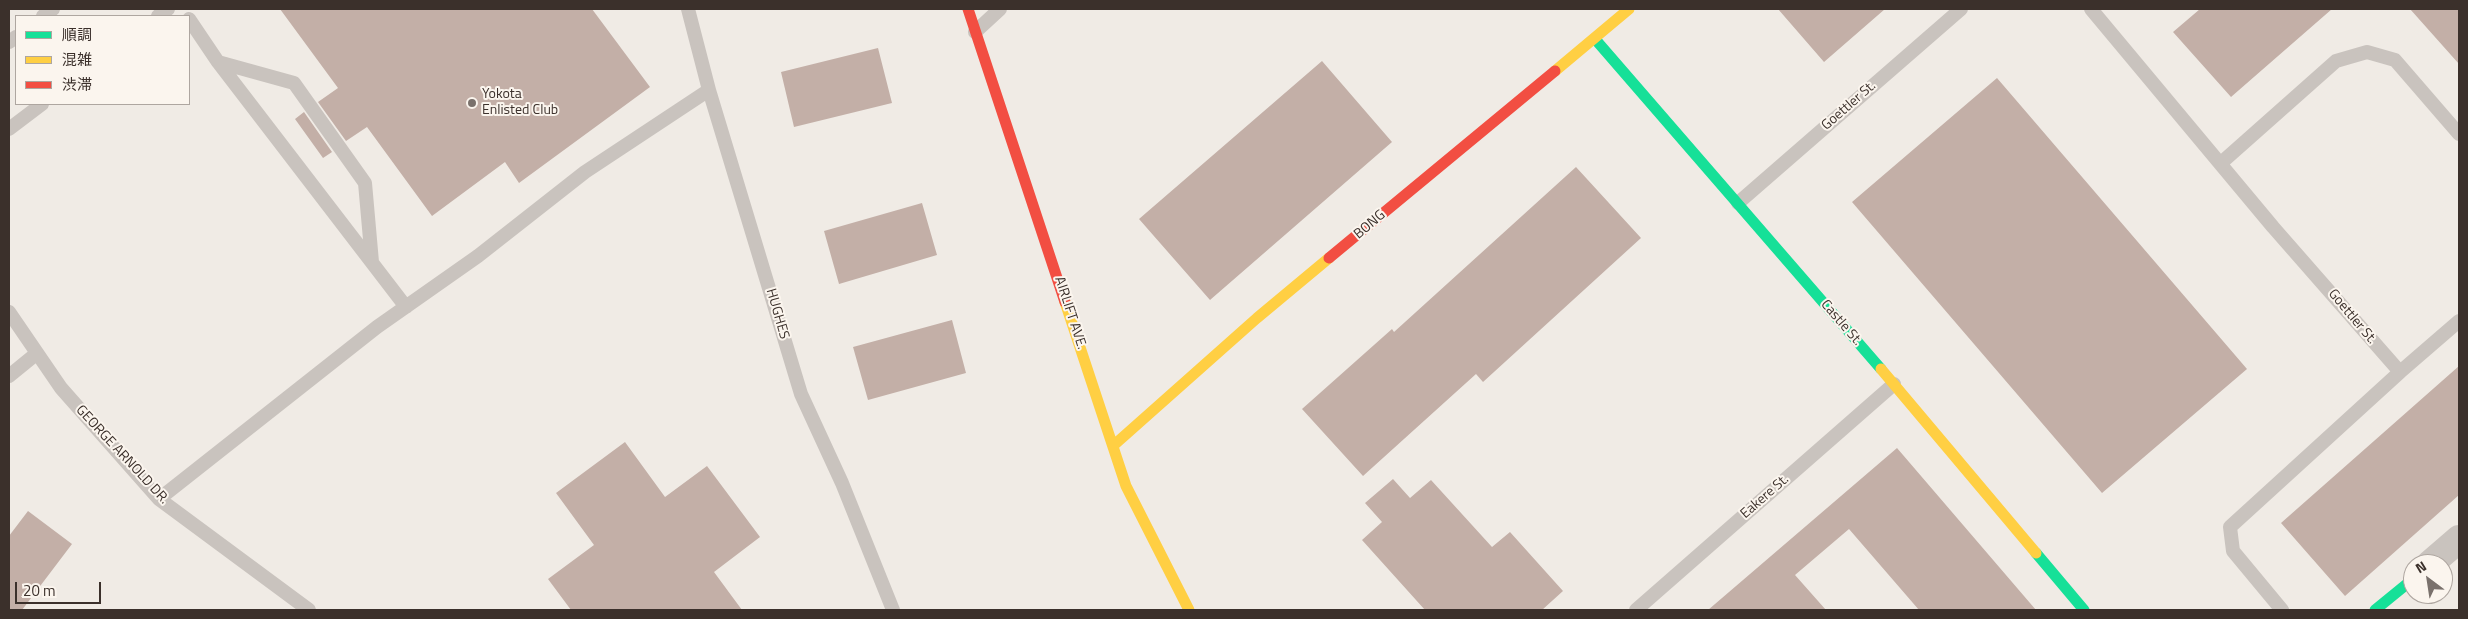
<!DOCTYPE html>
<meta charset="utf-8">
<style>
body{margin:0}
#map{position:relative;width:2468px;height:619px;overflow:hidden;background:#f0ebe5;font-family:"Titillium Web","Noto Sans JP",sans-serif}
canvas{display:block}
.frame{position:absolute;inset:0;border:10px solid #3b302b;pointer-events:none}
.legend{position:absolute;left:15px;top:15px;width:175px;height:90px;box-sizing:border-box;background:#fbf5ee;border:1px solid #aea6a0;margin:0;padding:6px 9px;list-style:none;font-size:15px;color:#3b302b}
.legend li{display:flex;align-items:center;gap:10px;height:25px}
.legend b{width:25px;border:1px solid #aea6a0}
.north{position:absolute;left:2403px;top:554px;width:50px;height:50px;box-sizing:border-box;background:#fbf5ee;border:1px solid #aea6a0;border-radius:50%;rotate:329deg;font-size:14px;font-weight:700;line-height:20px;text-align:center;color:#3b302b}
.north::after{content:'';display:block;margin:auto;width:18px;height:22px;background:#7a716c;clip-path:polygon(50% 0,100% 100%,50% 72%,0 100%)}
.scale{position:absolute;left:15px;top:582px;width:86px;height:22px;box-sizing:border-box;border:2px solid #3b302b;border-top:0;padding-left:6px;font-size:15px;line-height:18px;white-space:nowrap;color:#3b302b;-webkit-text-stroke:4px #fbf5ee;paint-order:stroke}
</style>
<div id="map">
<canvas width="2468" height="619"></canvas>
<div class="frame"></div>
<ul class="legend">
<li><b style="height:6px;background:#16e098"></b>順調</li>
<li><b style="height:6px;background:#ffcf43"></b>混雑</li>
<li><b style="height:6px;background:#f24e42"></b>渋滞</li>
</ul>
<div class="north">N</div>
<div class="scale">20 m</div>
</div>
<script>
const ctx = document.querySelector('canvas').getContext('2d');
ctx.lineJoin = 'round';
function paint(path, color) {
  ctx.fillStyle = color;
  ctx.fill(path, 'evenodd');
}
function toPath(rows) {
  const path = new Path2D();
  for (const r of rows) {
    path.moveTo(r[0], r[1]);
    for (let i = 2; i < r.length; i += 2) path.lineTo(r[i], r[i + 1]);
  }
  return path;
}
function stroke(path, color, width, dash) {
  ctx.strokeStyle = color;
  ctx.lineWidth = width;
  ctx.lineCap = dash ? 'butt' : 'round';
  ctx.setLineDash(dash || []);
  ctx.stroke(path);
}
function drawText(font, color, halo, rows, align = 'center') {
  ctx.font = font + ' "Titillium Web",sans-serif';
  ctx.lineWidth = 4;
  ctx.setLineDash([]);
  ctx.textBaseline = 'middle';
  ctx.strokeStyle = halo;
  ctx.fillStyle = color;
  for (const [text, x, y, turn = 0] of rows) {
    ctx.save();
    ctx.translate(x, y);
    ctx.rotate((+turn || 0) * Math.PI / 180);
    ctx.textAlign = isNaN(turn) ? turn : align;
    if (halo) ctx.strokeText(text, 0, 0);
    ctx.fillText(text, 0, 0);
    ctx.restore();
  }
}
paint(toPath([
 [280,9,592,9,650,87,519,183,505,162,432,216,367,127,346,141,318,102,338,88],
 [1778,9,1885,9,1824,62],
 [2200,9,2332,9,2231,97,2173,32],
 [2410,9,2459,9,2459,64],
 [878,48,892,103,794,127,781,72],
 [1322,61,1392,142,1210,300,1139,219],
 [1997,78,2247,369,2102,493,1852,202],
 [304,112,332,152,323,158,295,119],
 [1576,167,1641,238,1483,382,1476,374,1363,476,1302,409,1392,329,1394,332],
 [922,203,937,255,839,284,824,231],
 [952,320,966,373,868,400,853,347],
 [2459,366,2459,495,2345,596,2281,523],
 [625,442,665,497,707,466,760,537,714,572,742,610,571,610,548,579,594,545,556,493],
 [1897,448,2036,610,1919,610,1849,529,1795,575,1826,610,1708,610],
 [1393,479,1410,498,1431,480,1492,547,1510,532,1563,591,1542,610,1425,610,1362,540,1382,522,1365,503],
 [28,511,72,544,22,610,9,610,9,536]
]), '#c3afa7');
stroke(toPath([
 [688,9,709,90,801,394,842,483,893,610],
 [2091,9,2273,227,2400,372,2230,527,2233,551,2282,610],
 [43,16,53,9],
 [158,16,168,9],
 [189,19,218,62,406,307],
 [975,32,1000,9],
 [9,42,16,37],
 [218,62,294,83,365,183,372,262],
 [9,129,42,104],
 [2221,163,2336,61,2367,52,2395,60,2459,134],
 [1738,203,1961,9],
 [9,312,61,388,159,499,309,610],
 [2400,372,2459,321],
 [9,376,36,354],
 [159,499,377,327,478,256,585,172,709,90],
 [1636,610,1894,384]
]), '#c9c3be', 14);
stroke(toPath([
 [2430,564,2459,539]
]), '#c9c3be', 28);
stroke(toPath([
 [1595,39,1881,369],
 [2036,553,2084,610],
 [2375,610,2413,579]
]), '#16e098', 11);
stroke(toPath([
 [1555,71,1629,9],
 [1065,302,1126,486,1189,610],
 [1881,369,2036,553],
 [1114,445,1257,318,1329,258]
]), '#ffcf43', 11);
stroke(toPath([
 [968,9,1065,302],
 [1329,258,1555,71]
]), '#f24e42', 11);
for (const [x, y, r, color] of [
 [472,103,5,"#7a716c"]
]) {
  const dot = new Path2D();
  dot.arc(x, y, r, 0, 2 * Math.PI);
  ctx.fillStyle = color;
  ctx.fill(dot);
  stroke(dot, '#fbf5ee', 2);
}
drawText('14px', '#3b302b', '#fbf5ee', [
 ["Yokota",482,95],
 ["Enlisted Club",482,111]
], 'left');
drawText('14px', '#3b302b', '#fbf5ee', [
 ["Goettler St.",1849,106,-41],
 ["BONG",1370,225,-40],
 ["AIRLIFT AVE.",1070,313,72],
 ["HUGHES",777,314,74],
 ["Goettler St.",2352,317,50],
 ["Castle St.",1841,323,49],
 ["GEORGE ARNOLD DR.",122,455,47],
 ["Eakere St.",1765,497,-41]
]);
</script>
